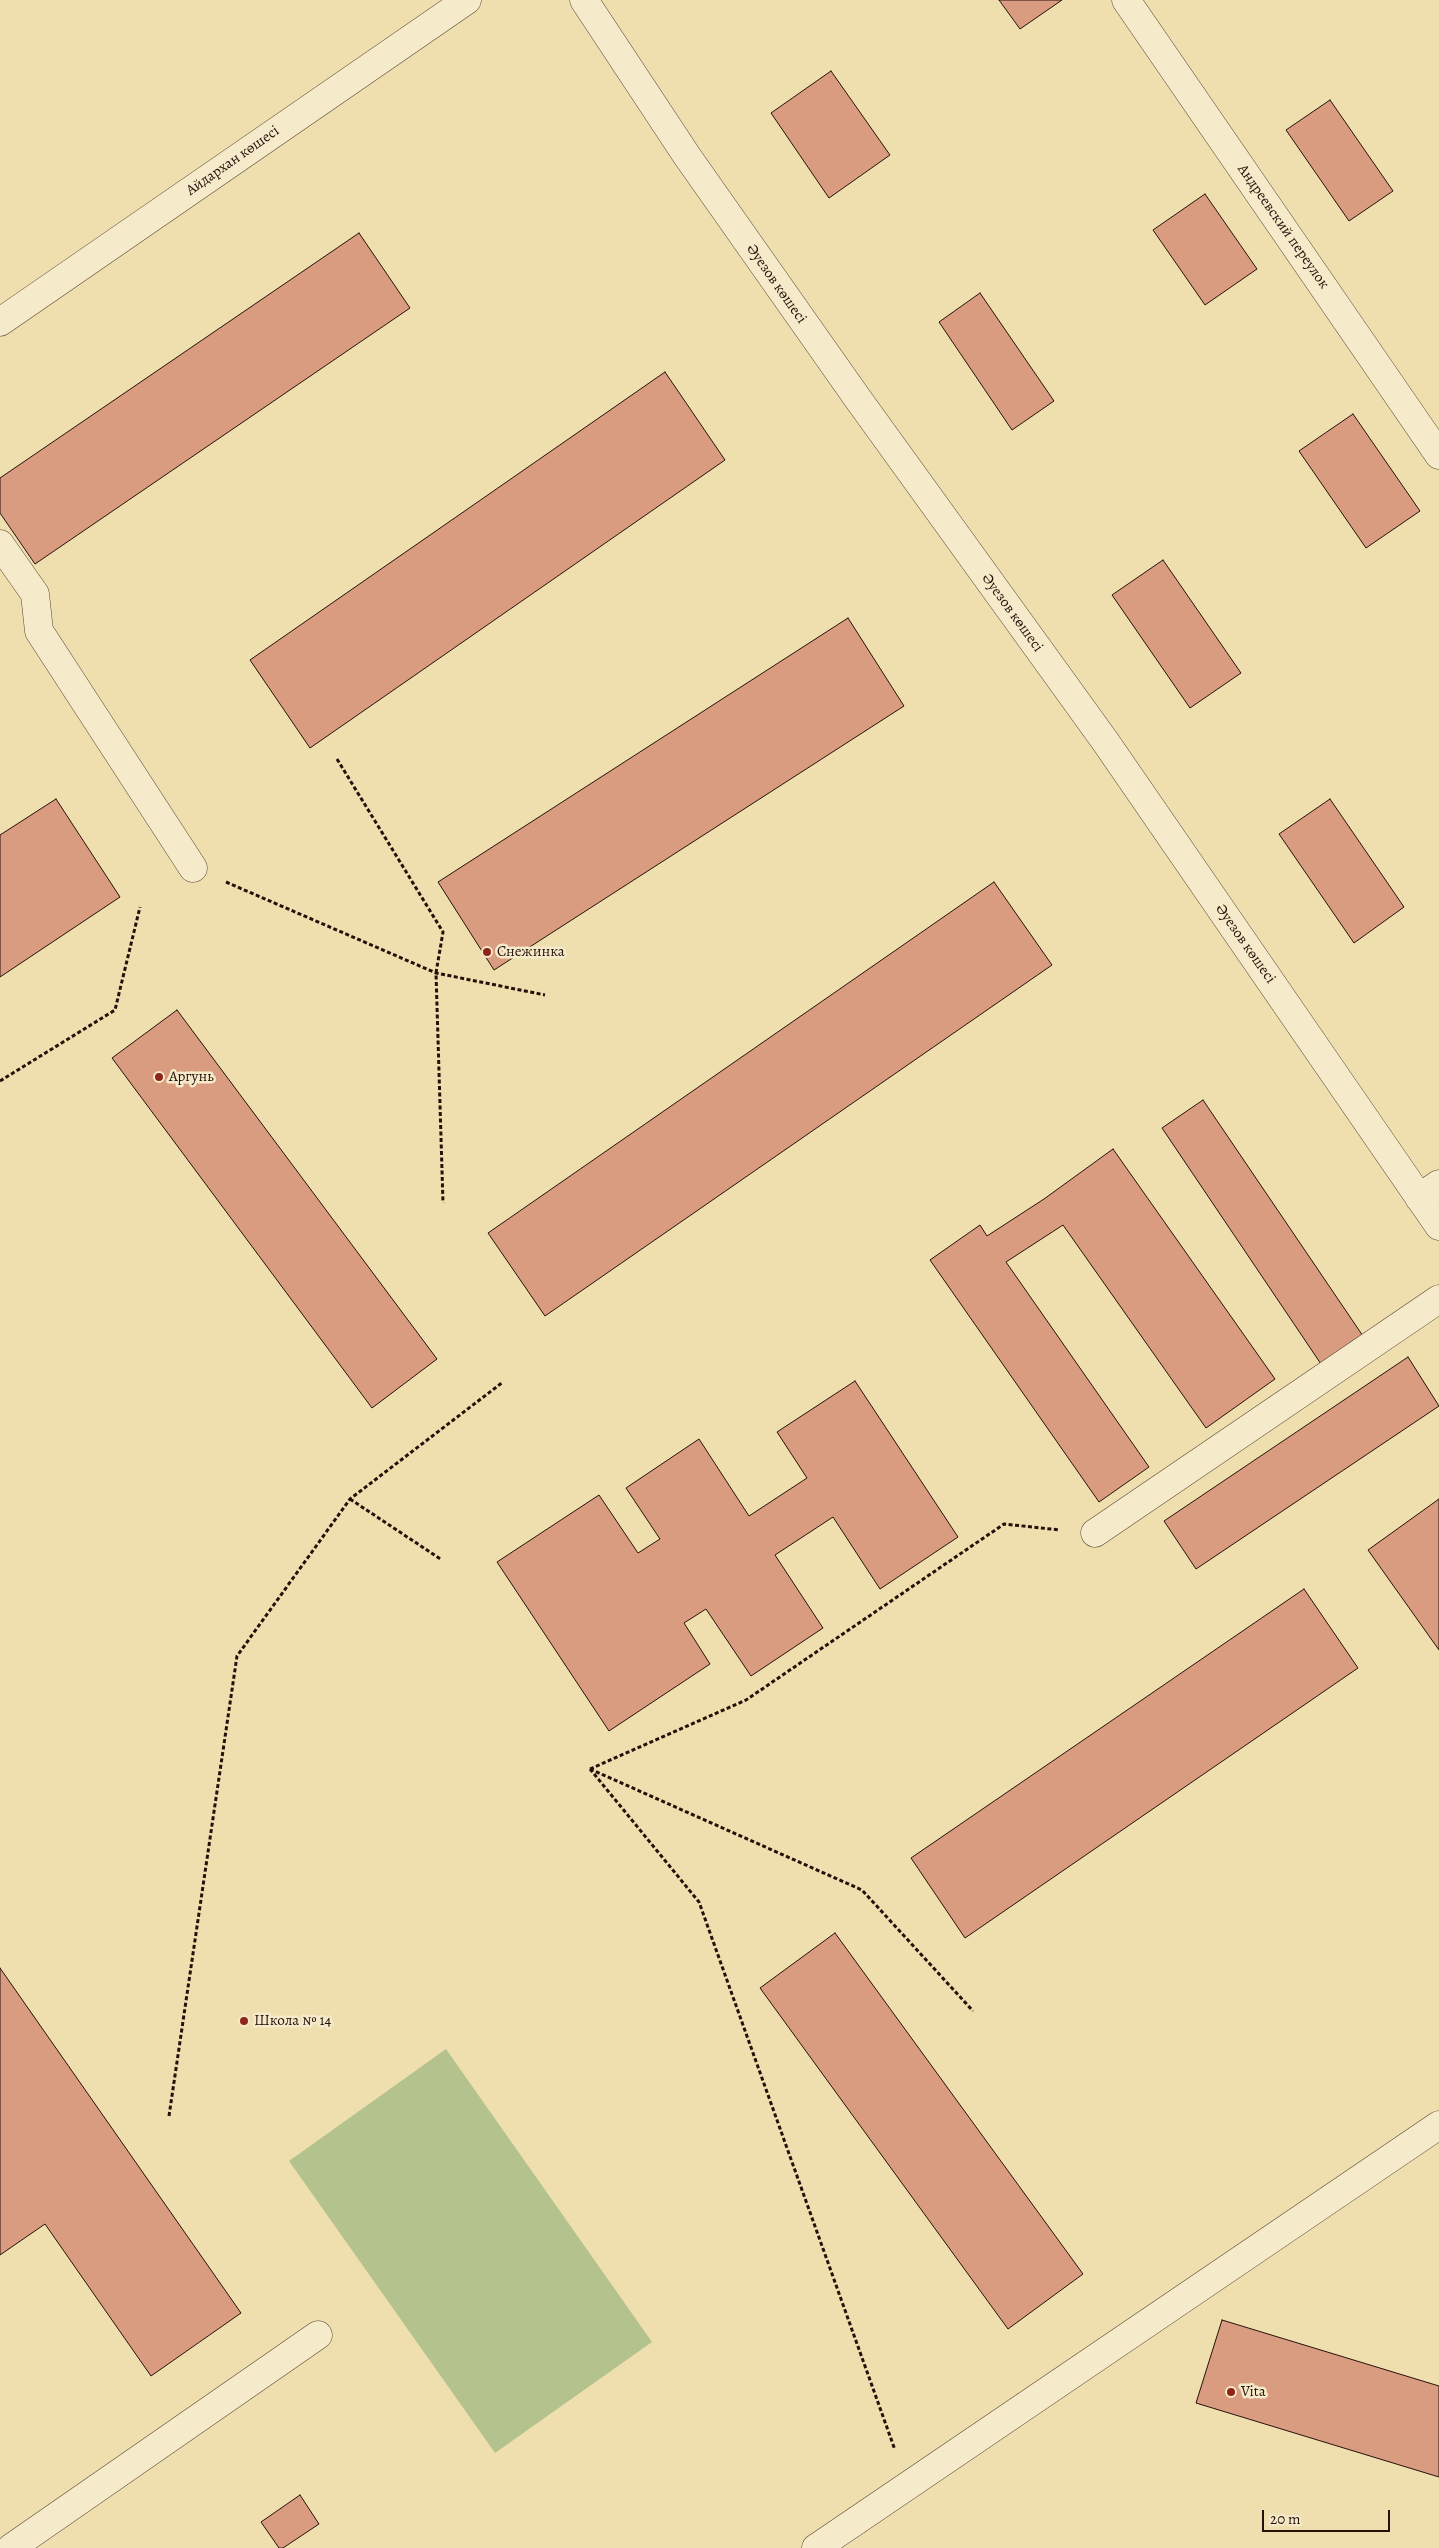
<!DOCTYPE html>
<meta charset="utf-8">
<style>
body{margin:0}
#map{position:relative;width:1439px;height:2548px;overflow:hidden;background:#efdfae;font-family:Alegreya,serif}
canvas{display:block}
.scale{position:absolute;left:1262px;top:2510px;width:128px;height:22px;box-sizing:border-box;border:2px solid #26110a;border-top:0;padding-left:6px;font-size:15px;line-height:18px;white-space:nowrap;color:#26110a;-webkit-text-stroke:4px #f5eaca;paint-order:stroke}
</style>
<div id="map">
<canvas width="1439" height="2548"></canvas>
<div class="scale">20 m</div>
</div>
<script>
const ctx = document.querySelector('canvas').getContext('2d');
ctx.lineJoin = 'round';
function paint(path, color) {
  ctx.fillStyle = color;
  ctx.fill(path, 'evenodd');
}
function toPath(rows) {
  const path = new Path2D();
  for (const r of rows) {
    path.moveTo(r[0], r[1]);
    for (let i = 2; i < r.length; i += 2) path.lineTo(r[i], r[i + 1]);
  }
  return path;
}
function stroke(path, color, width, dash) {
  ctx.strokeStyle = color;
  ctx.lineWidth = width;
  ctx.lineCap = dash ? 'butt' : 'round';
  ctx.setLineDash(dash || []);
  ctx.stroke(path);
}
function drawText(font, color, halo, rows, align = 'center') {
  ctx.font = font + ' Alegreya,serif';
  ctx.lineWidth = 5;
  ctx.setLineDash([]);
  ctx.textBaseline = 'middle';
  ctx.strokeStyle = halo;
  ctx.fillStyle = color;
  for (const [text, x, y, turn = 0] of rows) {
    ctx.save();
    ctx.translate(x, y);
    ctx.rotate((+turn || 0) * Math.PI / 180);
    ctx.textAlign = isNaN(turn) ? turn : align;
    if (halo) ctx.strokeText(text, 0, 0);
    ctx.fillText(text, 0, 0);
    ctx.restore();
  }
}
paint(toPath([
 [446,2049,652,2342,495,2453,289,2161]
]), '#b4c38e');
const building = toPath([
 [999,0,1062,0,1020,29,999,0],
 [831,71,890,155,829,198,771,113,831,71],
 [1330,100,1393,191,1349,221,1286,130,1330,100],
 [1205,194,1257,269,1205,305,1153,230,1205,194],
 [359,233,410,308,35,564,0,513,0,478,359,233],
 [980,293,1054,401,1012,430,939,322,980,293],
 [665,372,725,460,310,748,250,660,665,372],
 [1353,414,1420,511,1366,548,1299,451,1353,414],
 [1163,560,1241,673,1190,708,1112,595,1163,560],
 [848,618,904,706,494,970,438,882,848,618],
 [56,799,120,897,0,977,0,835,56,799],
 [1330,799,1404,907,1354,943,1279,834,1330,799],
 [994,882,1052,965,545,1316,488,1233,994,882],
 [177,1010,437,1359,372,1408,112,1058,177,1010],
 [1203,1100,1365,1339,1323,1367,1162,1128,1203,1100],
 [1113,1149,1275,1379,1206,1428,1063,1225,1006,1262,1149,1467,1099,1502,930,1260,980,1225,987,1236,1044,1199,1113,1149],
 [1408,1357,1439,1406,1196,1569,1164,1521,1408,1357],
 [855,1381,958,1537,880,1589,833,1517,775,1555,823,1628,751,1676,706,1609,684,1623,710,1664,609,1731,497,1562,599,1495,638,1553,660,1539,626,1488,699,1439,749,1516,807,1478,777,1432,855,1381],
 [1439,1499,1439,1650,1368,1550,1439,1499],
 [1304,1589,1358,1668,965,1938,911,1858,1304,1589],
 [835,1933,1083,2274,1008,2329,760,1988,835,1933],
 [0,1968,241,2313,151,2376,45,2224,0,2255,0,1968],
 [1222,2320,1439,2386,1439,2477,1196,2403,1222,2320],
 [300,2495,319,2524,283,2548,279,2548,261,2522,300,2495]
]);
paint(building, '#d99c81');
stroke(building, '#26110a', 1);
const minor = toPath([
 [584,0,687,156,858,399,1105,741,1439,1226],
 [1126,0,1439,455],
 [0,322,467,0],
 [0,544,35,594,39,631,193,868],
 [1419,1198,1439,1184],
 [1095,1533,1439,1299],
 [11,2548,318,2335],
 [816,2548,1439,2125]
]);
stroke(minor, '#584433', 29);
stroke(toPath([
 [337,759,443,932,436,973,443,1203],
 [226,882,436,973,545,995],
 [0,1081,115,1010,140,907],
 [350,1499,442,1560],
 [590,1769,699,1902,895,2450],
 [590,1769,746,1700,1004,1524,1060,1530],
 [590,1769,862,1890,973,2011],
 [169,2116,237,1656,350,1499,503,1382]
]), '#26110a', 3, [4, 2.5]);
stroke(minor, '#f5eaca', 28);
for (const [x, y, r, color] of [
 [487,952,5,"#8f2418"],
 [159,1077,5,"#8f2418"],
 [244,2021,5,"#8f2418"],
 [1231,2392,5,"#8f2418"]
]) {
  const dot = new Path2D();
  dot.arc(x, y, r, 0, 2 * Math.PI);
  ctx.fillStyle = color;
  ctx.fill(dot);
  stroke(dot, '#f5eaca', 2);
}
drawText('15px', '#26110a', '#f5eaca', [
 ["Айдархан көшесі",233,161,-35],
 ["Андреевский переулок",1283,227,55],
 ["Әуезов көшесі",776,284,55],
 ["Әуезов көшесі",1012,613,54],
 ["Әуезов көшесі",1245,944,55]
]);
drawText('15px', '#26110a', '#f5eaca', [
 ["Снежинка",497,952],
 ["Аргунь",169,1077],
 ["Школа № 14",254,2021],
 ["Vita",1241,2392]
], 'left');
</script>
